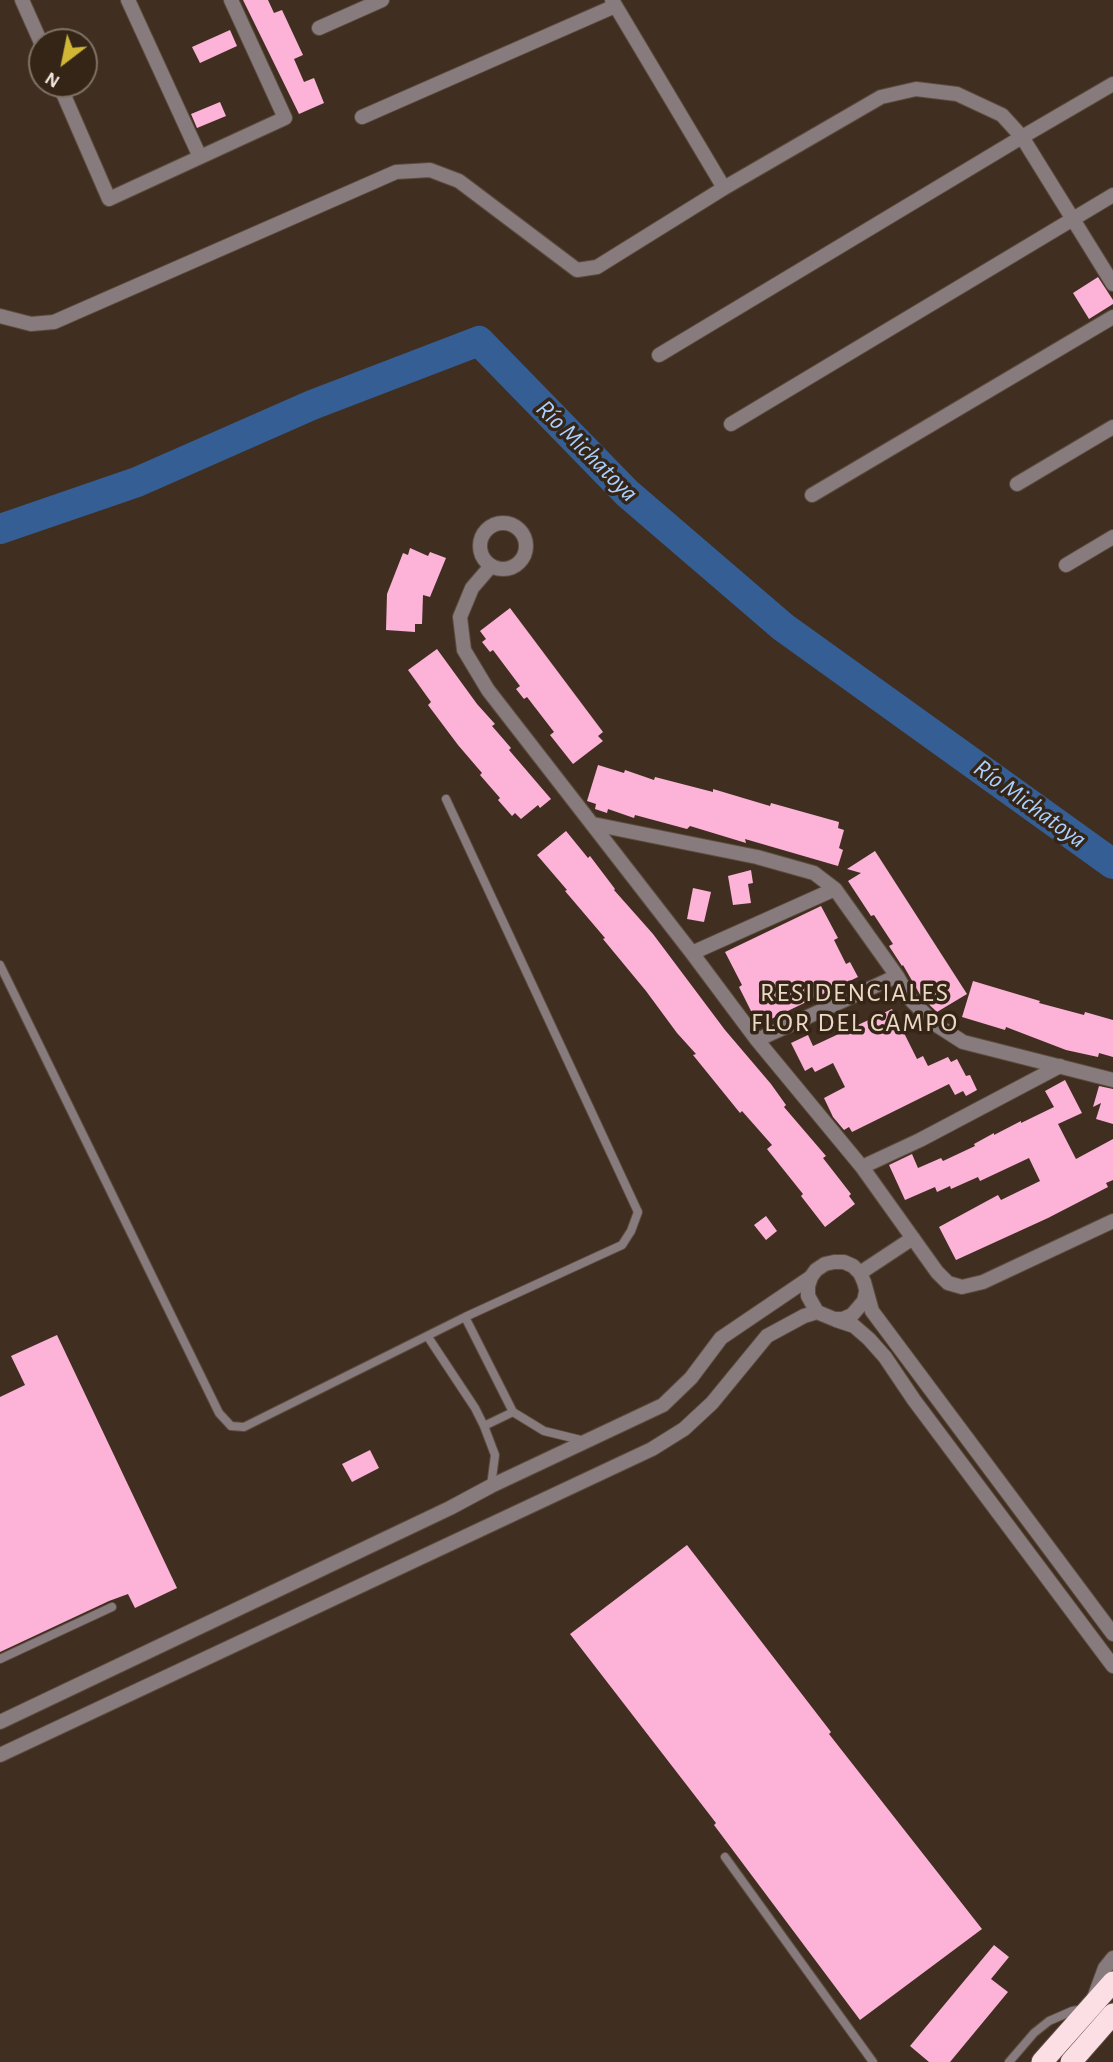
<!DOCTYPE html>
<meta charset="utf-8">
<style>
body{margin:0}
#map{position:relative;width:1113px;height:2062px;overflow:hidden;background:#402f21;font-family:"Alegreya Sans",sans-serif}
canvas{display:block}
.north{position:absolute;left:28px;top:28px;width:70px;height:70px;box-sizing:border-box;background:#352517;border:2px solid #7f7165;border-radius:50%;rotate:212deg;font-size:19px;font-weight:700;line-height:28px;text-align:center;color:#ede2d9}
.north::after{content:'';display:block;margin:auto;width:24px;height:32px;background:#d2b736;clip-path:polygon(50% 0,100% 100%,50% 72%,0 100%)}
</style>
<div id="map">
<canvas width="1113" height="2062"></canvas>
<div class="north">N</div>
</div>
<script>
const ctx = document.querySelector('canvas').getContext('2d');
ctx.lineJoin = 'round';
function toPath(rows) {
  const path = new Path2D();
  for (const r of rows) {
    if (r.length === 3) {
      path.moveTo(r[0] + r[2], r[1]);
      path.arc(r[0], r[1], r[2], 0, 2 * Math.PI);
      continue;
    }
    path.moveTo(r[0], r[1]);
    for (let i = 2; i < r.length; i += 2) path.lineTo(r[i], r[i + 1]);
  }
  return path;
}
function stroke(path, color, width, dash) {
  ctx.strokeStyle = color;
  ctx.lineWidth = width;
  ctx.lineCap = dash ? 'butt' : 'round';
  ctx.setLineDash(dash || []);
  ctx.stroke(path);
}
function paint(path, color) {
  ctx.fillStyle = color;
  ctx.fill(path, 'evenodd');
}
function drawText(font, color, halo, rows, align = 'center') {
  ctx.font = font + ' "Alegreya Sans",sans-serif';
  ctx.lineWidth = 7;
  ctx.setLineDash([]);
  ctx.textBaseline = 'middle';
  ctx.strokeStyle = halo;
  ctx.fillStyle = color;
  for (const [text, x, y, turn = 0] of rows) {
    ctx.save();
    ctx.translate(x, y);
    ctx.rotate((+turn || 0) * Math.PI / 180);
    ctx.textAlign = isNaN(turn) ? turn : align;
    if (halo) ctx.strokeText(text, 0, 0);
    ctx.fillText(text, 0, 0);
    ctx.restore();
  }
}
stroke(toPath([
 [0,529,137,482,312,405,479,341,627,493,783,627,1113,864]
]), '#355f94', 30);
paint(toPath([
 [243,0,268,0,274,13,282,10,303,55,294,59,304,82,314,78,324,103,299,114],
 [230,30,237,46,200,63,192,47],
 [220,102,226,116,197,128,191,114],
 [1098,277,1113,300,1113,304,1089,319,1073,293],
 [410,548,428,556,430,552,446,558,430,597,423,595,422,624,415,624,415,632,386,630,387,594,403,553,408,555],
 [510,608,603,732,598,736,603,741,573,764,550,735,554,732,527,697,524,699,516,689,520,686,493,650,490,652,482,642,486,639,480,631],
 [437,649,477,704,495,724,492,726,511,748,509,750,551,799,540,808,538,805,521,819,515,813,512,816,498,800,500,798,480,775,482,773,458,745,428,705,431,702,408,670],
 [598,765,624,773,625,770,654,780,655,777,713,792,713,789,770,806,771,803,839,822,838,828,844,830,839,848,843,850,838,866,745,839,746,843,690,826,687,829,635,815,634,818,608,809,607,813,595,809,596,804,587,801],
 [566,831,588,858,590,856,615,889,614,890,653,934,725,1030,771,1084,786,1105,784,1107,826,1156,823,1158,851,1194,849,1196,855,1204,825,1227,801,1196,803,1194,767,1149,772,1145,742,1111,740,1113,693,1055,696,1054,677,1033,646,991,603,939,605,938,565,891,567,890,537,855],
 [875,851,967,994,937,1012,922,998,903,965,902,966,889,946,893,944,874,915,871,916,848,881,861,873,847,869],
 [751,870,753,883,748,884,751,903,733,905,728,876],
 [693,888,711,892,704,922,687,919],
 [821,906,838,938,834,940,846,964,850,962,858,977,767,1021,765,1016,756,1021,739,987,742,985,725,952],
 [973,981,1040,1001,1039,1003,1084,1015,1085,1012,1113,1020,1113,1057,1099,1053,1098,1057,1066,1050,1006,1027,1005,1030,962,1017],
 [892,1009,917,1059,923,1056,928,1066,948,1057,951,1062,957,1059,966,1076,970,1075,977,1090,966,1096,963,1091,955,1095,949,1084,852,1132,849,1127,844,1130,833,1117,824,1098,845,1087,833,1063,815,1072,812,1067,805,1071,791,1043,808,1035,813,1046],
 [1065,1080,1082,1113,1058,1124,1076,1159,1113,1139,1113,1180,1106,1183,1108,1187,1048,1218,956,1260,939,1227,998,1195,1001,1200,1040,1181,1029,1158,980,1181,978,1177,951,1189,950,1186,937,1192,935,1187,905,1200,889,1165,912,1154,918,1168,941,1158,943,1161,975,1146,974,1144,994,1133,994,1135,1021,1121,1021,1123,1054,1107,1045,1091],
 [1099,1086,1113,1089,1113,1124,1096,1119,1101,1103,1093,1107],
 [766,1216,777,1231,766,1240,754,1225],
 [57,1335,177,1588,135,1608,128,1594,109,1601,0,1652,0,1397,25,1385,11,1356],
 [370,1450,379,1468,352,1482,342,1464],
 [687,1545,831,1732,829,1734,982,1929,860,2020,714,1825,716,1823,570,1634],
 [994,1945,1009,1957,991,1979,1008,1992,950,2062,929,2062,910,2046]
]), '#fdb2d8');
const lane = toPath([
 [0,965,219,1413,231,1426,244,1427,465,1317,622,1245,631,1231,638,1212,446,799],
 [465,1317,513,1412,544,1431,585,1441],
 [428,1337,475,1408,484,1426,495,1455,491,1486],
 [484,1426,513,1412],
 [0,1659,112,1607],
 [725,1857,873,2062],
 [1009,2062,1034,2033,1049,2021,1072,2011,1083,2009]
]);
const street = toPath([
 [22,0,42,45],
 [128,0,200,157],
 [612,0,724,188],
 [319,28,382,0],
 [59,84,109,199,285,118,231,0],
 [362,117,615,6],
 [0,316,31,324,54,322,396,172,430,170,459,181,577,270,597,267,724,188,881,97,916,89,957,94,1002,115,1022,137,1113,284],
 [659,355,1022,137,1113,84],
 [731,424,1113,195],
 [1017,484,1113,427],
 [812,495,1113,317],
 [503,546,23],
 [1066,565,1113,537],
 [491,566,472,588,460,617,464,650,488,690,692,953,757,1040,862,1167,937,1272,948,1283,962,1287,983,1282,1113,1221],
 [593,824,757,857,814,873,835,889,897,976,910,999,935,1024,963,1042,1113,1080],
 [692,953,835,889],
 [757,1040,897,976],
 [862,1167,920,1140,1060,1066],
 [860,1273,913,1238],
 [866,1292,864,1301,852,1315,843,1319,834,1319,817,1312,808,1296,808,1286,811,1277,816,1270,825,1264,834,1262,844,1262,853,1266,860,1273,864,1282,872,1311,1113,1634],
 [836,1320,854,1326,869,1339,885,1357,914,1400,1113,1666],
 [0,1722,450,1508,491,1486,663,1405,691,1378,721,1338,811,1277],
 [0,1755,652,1449,684,1429,712,1403,767,1336,804,1316,817,1312],
 [1094,1998,1105,1968,1113,1958]
]);
const highway = toPath([
 [1042,2062,1113,1982],
 [1071,2062,1113,2014]
]);
stroke(lane, '#5c4c3e', 10);
stroke(street, '#5c4c3e', 16);
stroke(highway, '#5c4c3e', 23);
stroke(lane, '#877b7d', 8);
stroke(street, '#877b7d', 14);
stroke(highway, '#fcdee5', 21);
drawText('italic 26px', '#abd0ff', '#352517', [
 ["Río Michatoya",587,451,45],
 ["Río Michatoya",1030,804,36]
]);
ctx.letterSpacing = '2px';
drawText('26px', '#eed8c6', '#352517', [
 ["RESIDENCIALES",855,993],
 ["FLOR DEL CAMPO",855,1023]
]);
ctx.letterSpacing = '0px';
</script>
